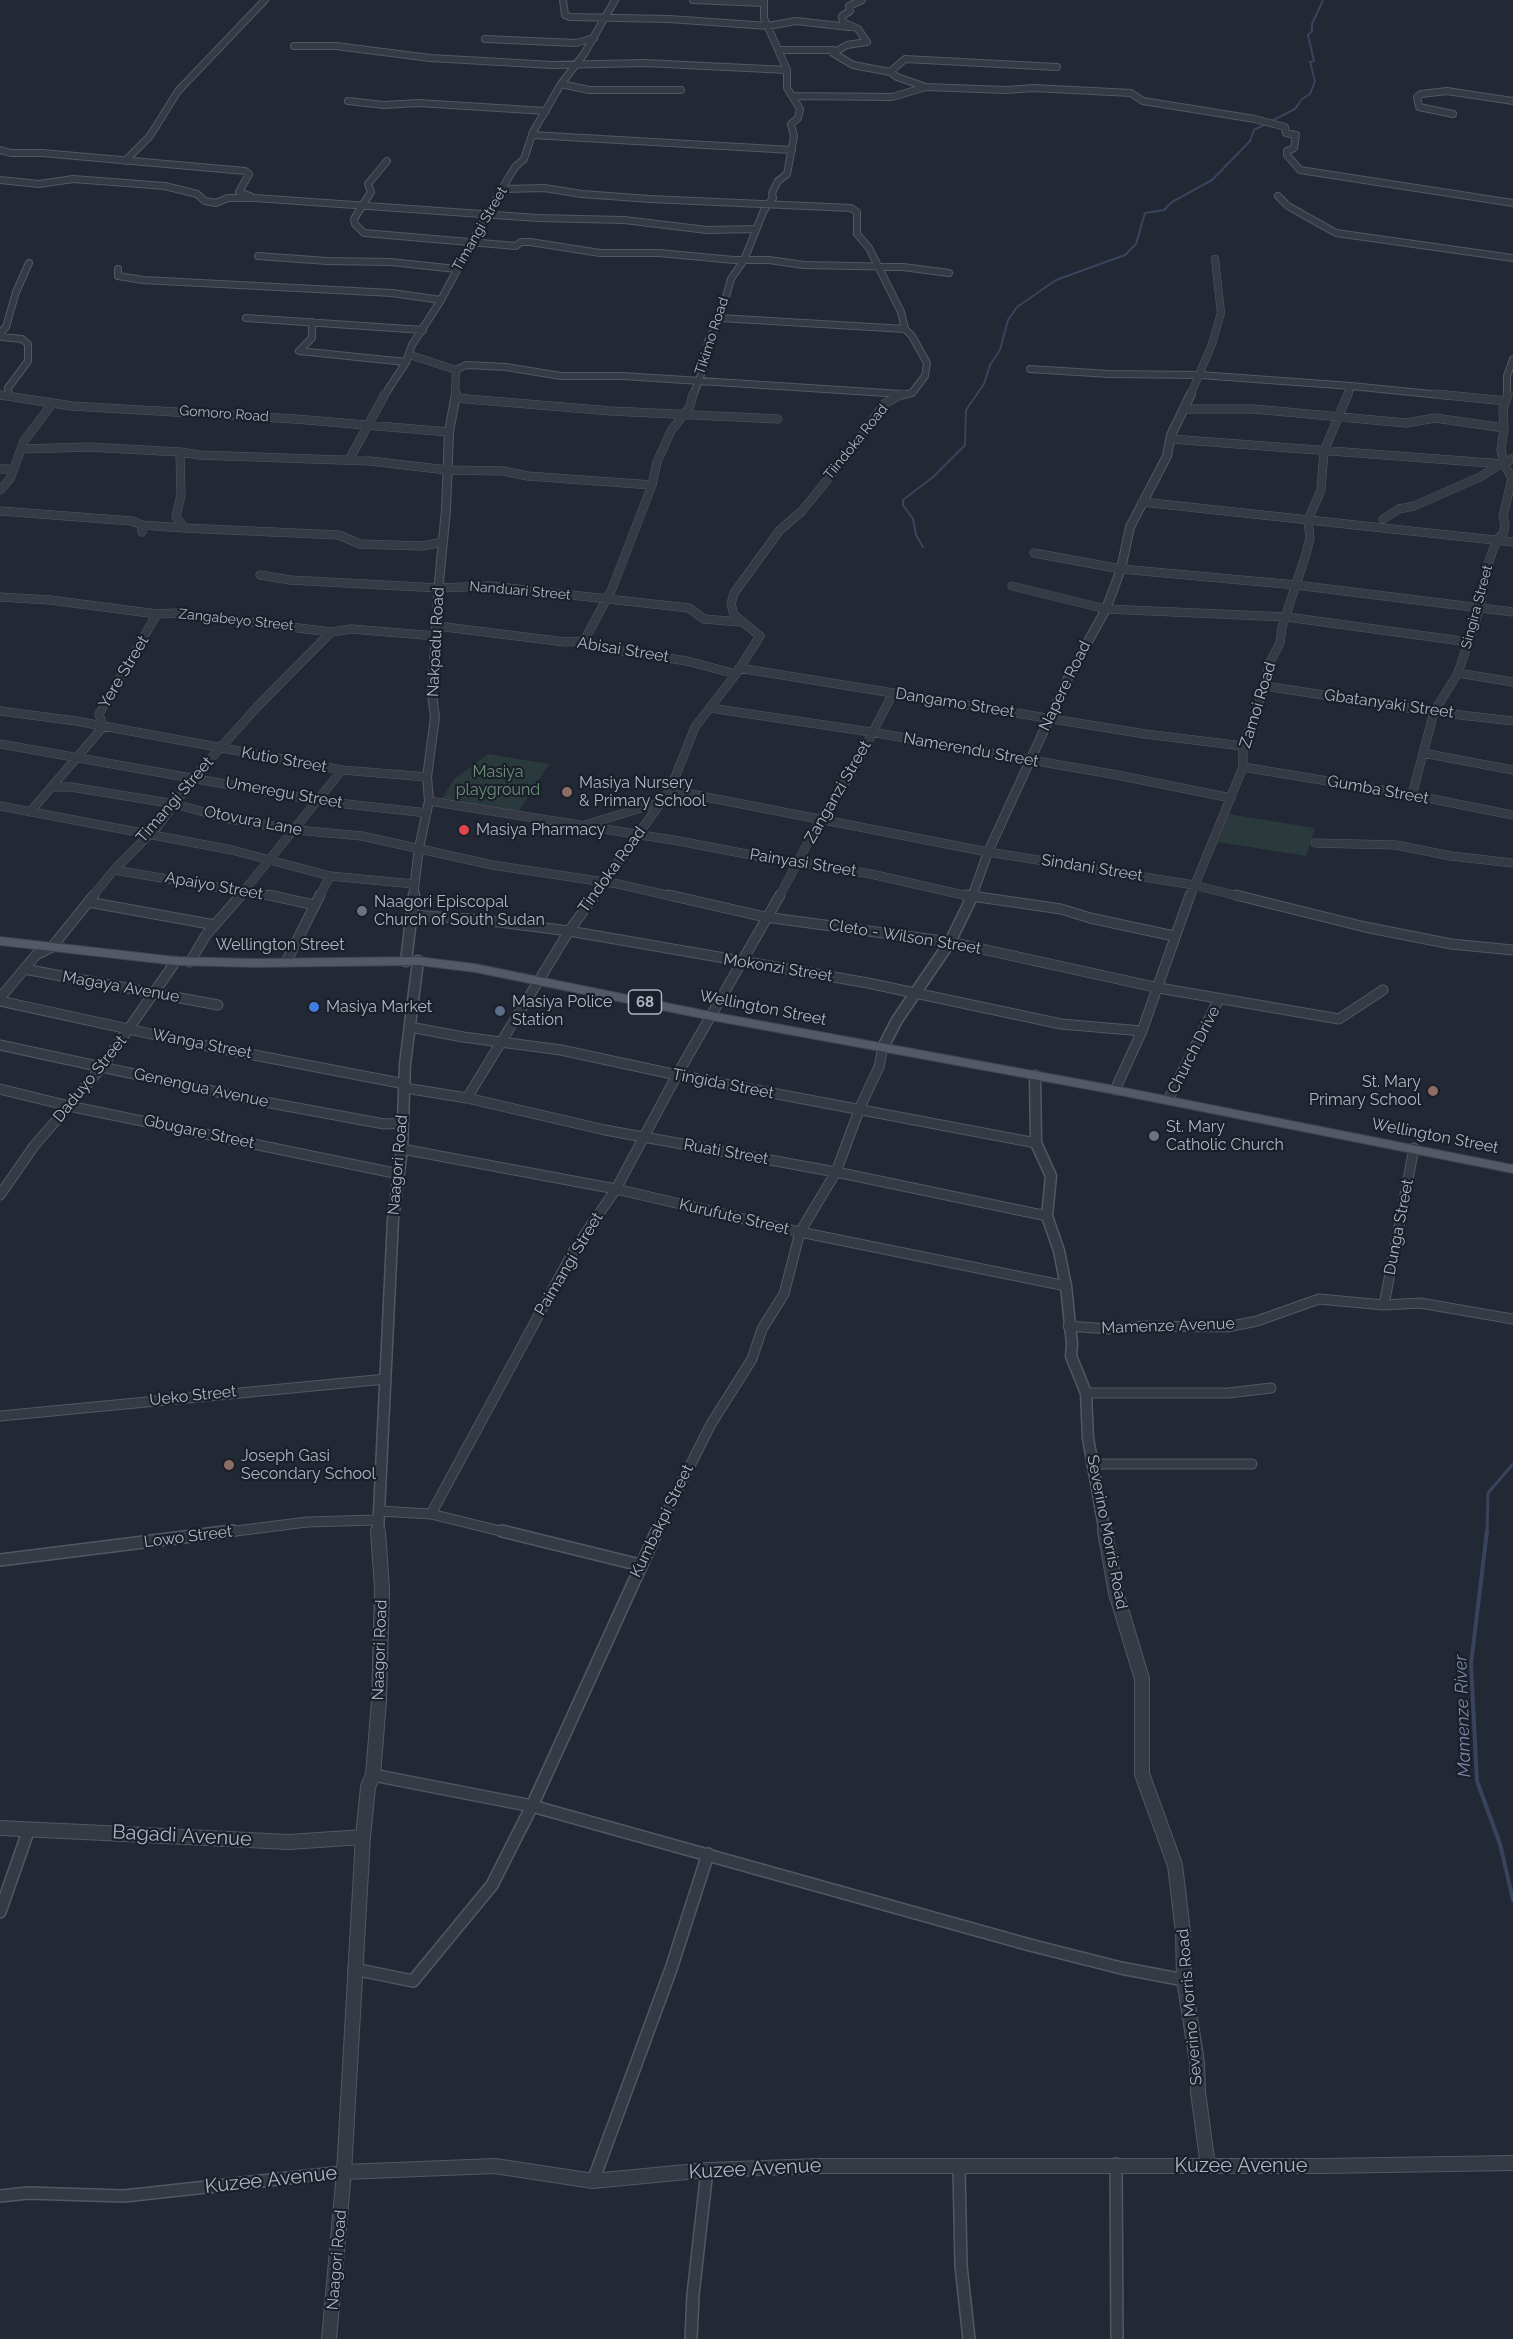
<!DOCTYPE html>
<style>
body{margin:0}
canvas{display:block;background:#222834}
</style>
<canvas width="1513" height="2339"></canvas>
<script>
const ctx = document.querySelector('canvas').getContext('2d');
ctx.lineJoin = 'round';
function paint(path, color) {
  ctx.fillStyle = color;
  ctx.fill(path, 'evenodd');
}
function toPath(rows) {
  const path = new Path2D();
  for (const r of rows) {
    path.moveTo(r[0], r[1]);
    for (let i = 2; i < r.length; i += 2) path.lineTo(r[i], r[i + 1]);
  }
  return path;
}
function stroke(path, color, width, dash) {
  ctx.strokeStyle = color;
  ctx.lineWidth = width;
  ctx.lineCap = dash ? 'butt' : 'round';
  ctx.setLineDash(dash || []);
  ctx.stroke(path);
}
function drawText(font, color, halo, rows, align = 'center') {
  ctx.font = font + ' Raleway,sans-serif';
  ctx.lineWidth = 4.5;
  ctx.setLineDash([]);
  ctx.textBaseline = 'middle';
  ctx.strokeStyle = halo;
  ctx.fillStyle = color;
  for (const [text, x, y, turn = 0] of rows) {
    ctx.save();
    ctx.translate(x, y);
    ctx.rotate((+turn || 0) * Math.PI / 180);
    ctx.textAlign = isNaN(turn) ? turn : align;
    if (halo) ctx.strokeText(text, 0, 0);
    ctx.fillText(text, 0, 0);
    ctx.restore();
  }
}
paint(toPath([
 [488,754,549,764,519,811,442,799,454,779],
 [1228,814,1315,828,1306,856,1218,842]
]), '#2a393b');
stroke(toPath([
 [923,547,916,535,913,519,903,505,903,500,933,477,965,445,966,410,984,384,990,365,1000,350,1008,320,1017,307,1056,280,1125,255,1136,244,1145,213,1164,210,1172,202,1212,180,1250,141,1254,130,1295,109,1302,99,1310,94,1315,81,1310,62,1314,61,1308,35,1312,31,1312,24,1323,0]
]), '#39435c', 2);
stroke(toPath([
 [1487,1533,1488,1493,1513,1464]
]), '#39435c', 3);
stroke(toPath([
 [1487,1531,1471,1664,1477,1781,1500,1844,1513,1900]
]), '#39435c', 4);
const minorFar3 = toPath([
 [563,0,565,15,570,17,669,19,768,26,796,21,849,27],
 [693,0,763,3],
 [862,0,849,6,850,11,842,16,843,22,858,29,867,42,847,45,833,53,853,65,890,72,897,77,926,87,1006,90,1034,88,1131,93,1143,101,1255,119,1285,127,1286,133,1296,135,1294,148,1287,151,1287,155,1300,170,1513,203],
 [485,39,576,43,594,38],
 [294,46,336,46,430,58,553,65,645,63,787,70],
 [779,50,833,50],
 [890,72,905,59,1057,67],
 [561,84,589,90,681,90],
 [793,96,892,97,926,87],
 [348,101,384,105,418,103,546,111],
 [1453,114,1419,107,1417,97,1421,94,1447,91,1513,101],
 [532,135,792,150],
 [0,150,11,153,42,153,245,171,249,174,239,192,250,196],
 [125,161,150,136,178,91,265,0],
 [387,161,368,184,371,192,354,219,355,224,364,233,516,246,521,242,530,242,600,253,659,253,734,260,769,260,804,265,903,267,949,273],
 [0,180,39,184,73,179,165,186,197,194,205,201,216,203,228,198,255,198,538,218,624,220,707,230,756,229],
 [504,189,544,188,582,194,650,199,851,208,857,212,857,234,869,248,901,312,905,329,912,336,927,363,925,376,912,393,899,396],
 [1278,196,1288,206,1336,233,1513,258],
 [258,256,327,261,391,262,456,269],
 [118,269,118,276,143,280,392,293,441,300],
 [246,318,423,330],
 [720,318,905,329],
 [299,351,406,362],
 [299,351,312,338,312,322],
 [1030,369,1109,374,1200,375,1351,386,1347,396],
 [456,370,466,365,506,367,561,376,623,376,902,394],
 [1351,386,1451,396],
 [0,395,5,396],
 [9,396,8,388,28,361,28,344,22,339,2,337,1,332,6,327,16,292,29,263],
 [384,396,406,362,412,345,441,300,487,214,515,167,524,159,533,132,561,84,584,54,615,0],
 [693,396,706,361,708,341,720,318,731,279,744,260,764,210,773,198,772,193,778,181,787,174,794,136,791,124,798,118,800,109,787,88,787,70,764,18,764,0],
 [1507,396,1507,376,1513,359]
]);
const minorFar2 = toPath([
 [1436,394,1506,401],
 [0,395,72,406,295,419,449,432],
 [455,398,611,411,778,419],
 [1184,409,1254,409,1406,423,1435,418,1504,428],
 [1171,439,1504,464],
 [21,449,89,447,180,452],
 [349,460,385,394],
 [1504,464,1501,450,1504,428,1503,409,1508,394],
 [0,469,14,469],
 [0,490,10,479,24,441,52,404],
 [1142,502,1513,542],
 [0,511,132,521,142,525,142,532],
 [1383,519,1399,509,1414,506,1480,477,1499,465],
 [142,525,184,528,176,517,181,495,180,452,199,455,370,461,447,470,503,471,528,476,652,485],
 [184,528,339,535,360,544,423,546,443,542],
 [1034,553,1121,569,1296,585,1513,612],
 [260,575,290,580,439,588,490,586,689,608,704,619,740,622],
 [1012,586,1106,609,1287,617,1469,642],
 [0,597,50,600,157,614,176,613,331,632,351,629,437,636],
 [437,626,565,642,584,641,610,649,687,661,736,674],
 [584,641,612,589,652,485,657,462,671,431,690,406,693,394],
 [739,668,1145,734,1243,746],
 [1458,673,1513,682],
 [1265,686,1434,712,1513,721],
 [710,708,871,732,1117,775,1231,798],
 [0,711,76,721,342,770,427,777],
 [0,744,320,801,427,813],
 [1423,753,1513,770],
 [1243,767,1412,795,1513,815],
 [53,787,71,787,175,804,229,819,296,830,362,836,492,865,618,884,675,897],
 [670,790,988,852,1194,885,1242,897],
 [1412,795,1434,712,1458,673,1480,608,1487,567,1497,539,1503,534,1505,525,1503,517,1512,478,1504,464,1513,458],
 [429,801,679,841,798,864,812,864,871,874,972,897],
 [0,806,232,850,330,876,414,884],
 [30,812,103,727,99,714,157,614],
 [585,825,661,802],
 [1315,843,1396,845,1451,856,1513,863],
 [114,870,276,897],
 [92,897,114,870,158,826,194,777,257,707,331,632],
 [239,897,342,770],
 [319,897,330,876],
 [593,897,670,790,695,727,736,674,760,636,734,615,731,604,734,593,780,530,802,511,849,453,884,404,902,394],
 [779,897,821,818,852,772,893,693],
 [1190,897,1243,767,1243,746,1265,686,1269,664,1280,643,1282,627,1306,554,1310,538,1308,520,1321,490,1324,451,1348,394]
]);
const minorFar1 = toPath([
 [269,895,314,905],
 [669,895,765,917,950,942,1159,988,1339,1019,1383,990],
 [965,895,1061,909,1090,918,1174,936],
 [1236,895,1365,927,1451,944,1513,950],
 [88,902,215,925],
 [412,915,483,920,569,931,868,983,1061,1024,1142,1031],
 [190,962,206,935,241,895],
 [286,962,320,895],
 [24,969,218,1005],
 [0,998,36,955,52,947,94,895],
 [0,1001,197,1044,405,1084],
 [410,1027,463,1037,561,1050,677,1075,1036,1143],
 [0,1045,254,1100,384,1124,403,1123],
 [405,1088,467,1098,605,1130,836,1172,1047,1216],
 [0,1089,69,1106,399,1174],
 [1115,1090,1142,1031,1190,895],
 [467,1098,569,931,595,895],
 [1168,1100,1219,999],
 [402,1149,616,1189,800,1232,1066,1286],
 [0,1195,34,1146,102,1067,176,961],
 [1384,1305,1414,1148],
 [1068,1326,1108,1329,1144,1326,1227,1327,1257,1321,1319,1299,1384,1305,1420,1303,1513,1319],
 [1086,1393,1228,1393,1271,1388],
 [0,1416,386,1379],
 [1094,1464,1252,1464],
 [379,1511,431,1514,508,1533],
 [431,1514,574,1250,616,1189,677,1075,780,895],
 [220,1533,307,1522,377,1520],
 [656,1533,711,1424,752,1359,762,1329,784,1294,800,1232,836,1172,861,1105,879,1067,883,1047]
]);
const minor = toPath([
 [502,1531,640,1565],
 [0,1560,232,1531],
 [373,1775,532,1806,1030,1945,1121,1968,1184,1980],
 [0,1912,29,1829],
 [354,1969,413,1981,492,1885,532,1806,657,1531],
 [1116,2164,1117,2339],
 [959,2168,961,2266,969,2339],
 [593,2181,671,1969,708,1854],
 [0,2196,28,2193,124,2196,344,2172],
 [691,2339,693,2295,707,2170]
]);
const tertiaryFar3 = toPath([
 [410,355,456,370,455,396],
 [1190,396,1212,344,1221,313,1215,259]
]);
const tertiaryFar2 = toPath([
 [413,897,419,848,429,801,427,777,435,717,432,695,439,582,446,510,449,432,456,394],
 [972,897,988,852,1069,676,1106,609,1121,569,1130,527,1167,456,1171,435,1191,394]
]);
const tertiaryFar1 = toPath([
 [406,961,414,895],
 [883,1047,897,1020,950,942,973,895],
 [1035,1076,1036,1143,1051,1176,1047,1216,1059,1251,1066,1286,1072,1344,1071,1356,1086,1393,1088,1438,1105,1533],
 [378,1533,393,1219,402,1149,405,1064,418,961]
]);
const tertiary = toPath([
 [1105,1531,1116,1593,1142,1679,1142,1774,1175,1865,1183,1932,1184,1980,1197,2062,1198,2092,1208,2166],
 [0,1828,289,1842,363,1837],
 [344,2172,495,2166,593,2181,707,2170,818,2166,1322,2166,1513,2163],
 [329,2339,344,2172,363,1837,368,1787,373,1775,379,1701,382,1589,378,1531]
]);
const primary = toPath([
 [0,937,176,957,255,959,418,957,475,964,711,1012,1115,1086,1513,1165,1513,1173,1115,1094,711,1020,475,972,418,965,255,967,176,965,0,945,0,937]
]);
stroke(minorFar3, '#535763', 8);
stroke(minorFar2, '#535763', 9);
stroke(minorFar1, '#535763', 11);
stroke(minor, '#535763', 14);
stroke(tertiaryFar3, '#535763', 8);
stroke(tertiaryFar2, '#535763', 10);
stroke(tertiaryFar1, '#535763', 13);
stroke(tertiary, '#535763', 16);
stroke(primary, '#3f434f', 2);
stroke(minorFar3, '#353a45', 6);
stroke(minorFar2, '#353a45', 8);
stroke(minorFar1, '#353a45', 9);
stroke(minor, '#353a45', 11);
stroke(tertiaryFar3, '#353a45', 7);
stroke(tertiaryFar2, '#353a45', 8);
stroke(tertiaryFar1, '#353a45', 10);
stroke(tertiary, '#353a45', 14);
paint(primary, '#535965');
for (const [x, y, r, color] of [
 [567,792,6,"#8d6e63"],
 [464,830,6,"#e0444e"],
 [362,911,6,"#6b7280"],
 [314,1007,6,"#3f7fe0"],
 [500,1011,6,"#5c6f8a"],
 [1433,1091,6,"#8d6e63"],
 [1154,1136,6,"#6b7280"],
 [229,1465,6,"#8d6e63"]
]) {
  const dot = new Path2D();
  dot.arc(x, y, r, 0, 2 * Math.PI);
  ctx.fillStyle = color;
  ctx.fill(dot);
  stroke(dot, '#1b1f2a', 2);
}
drawText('14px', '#b0b4c2', '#1b1f2a', [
 ["Timangi Street",480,229,-60],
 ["Tikimo Road",712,336,-72],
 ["Gomoro Road",224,414,4],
 ["Tiindoka Road",856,442,-51],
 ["Nanduari Street",520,591,5],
 ["Singira Street",1477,607,-75],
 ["Zangabeyo Street",236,620,6]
]);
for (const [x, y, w] of [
 [645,1002,33]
]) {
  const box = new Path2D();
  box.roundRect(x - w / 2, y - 12, w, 24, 4.5);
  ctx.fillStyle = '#1b1f2a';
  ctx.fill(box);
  stroke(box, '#b0b4c2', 1.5);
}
drawText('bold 15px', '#b0b4c2', null, [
 ["68",645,1002]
]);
drawText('16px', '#b0b4c2', '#1b1f2a', [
 ["Nakpadu Road",436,642,-87],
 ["Abisai Street",623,650,9],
 ["Yere Street",124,672,-59],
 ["Napere Road",1065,686,-64],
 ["Dangamo Street",955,703,9],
 ["Gbatanyaki Street",1389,704,8],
 ["Zamoi Road",1258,705,-73],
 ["Namerendu Street",971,750,10],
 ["Kutio Street",284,760,10],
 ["Gumba Street",1378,790,10],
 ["Zanganzi Street",838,792,-60],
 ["Umeregu Street",284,793,10],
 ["Timangi Street",175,800,-49],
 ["Otovura Lane",253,821,11],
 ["Painyasi Street",803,863,9],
 ["Sindani Street",1092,868,9],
 ["Tindoka Road",612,870,-54],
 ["Apaiyo Street",214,886,10],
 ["Cleto - Wilson Street",905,937,9],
 ["Wellington Street",280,945],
 ["Mokonzi Street",778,968,9],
 ["Magaya Avenue",121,987,10],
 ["Wellington Street",763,1008,11],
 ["Wanga Street",202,1044,11],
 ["Church Drive",1194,1050,-63],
 ["Daduyo Street",90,1079,-51],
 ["Tingida Street",723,1084,11],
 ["Genengua Avenue",201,1088,12],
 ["Gbugare Street",199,1132,12],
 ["Wellington Street",1435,1136,11],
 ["Ruati Street",726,1152,10],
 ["Naagori Road",398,1165,-85],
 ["Kurufute Street",734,1217,13],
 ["Dunga Street",1399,1227,-79],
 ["Paimangi Street",569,1264,-59],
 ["Mamenze Avenue",1168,1326,-2],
 ["Ueko Street",193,1396,-6],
 ["Kumbakpi Street",662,1521,-64],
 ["Severino Morris Road",1107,1532,79],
 ["Lowo Street",188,1537,-7],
 ["Naagori Road",380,1650,-88],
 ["Severino Morris Road",1190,2007,-95],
 ["Naagori Road",337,2260,-85]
]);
drawText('16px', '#6a8f77', '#1b1f2a', [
 ["Masiya",498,772],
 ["playground",498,790]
]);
drawText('16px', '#b0b4c2', '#1b1f2a', [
 ["Masiya Nursery",579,783],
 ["& Primary School",579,801],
 ["Masiya Pharmacy",476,830],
 ["Naagori Episcopal",374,902],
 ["Church of South Sudan",374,920],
 ["Masiya Police",512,1002],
 ["Station",512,1020],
 ["Masiya Market",326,1007],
 ["St. Mary",1421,1082,"right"],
 ["Primary School",1421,1100,"right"],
 ["St. Mary",1166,1127],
 ["Catholic Church",1166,1145],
 ["Joseph Gasi",241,1456],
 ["Secondary School",241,1474]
], 'left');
drawText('italic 18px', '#7b88a7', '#1b1f2a', [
 ["Mamenze River",1463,1716,-92]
]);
drawText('20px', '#b0b4c2', '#1b1f2a', [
 ["Bagadi Avenue",182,1836,3],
 ["Kuzee Avenue",1241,2166],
 ["Kuzee Avenue",755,2169,-3],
 ["Kuzee Avenue",271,2180,-6]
]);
</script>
